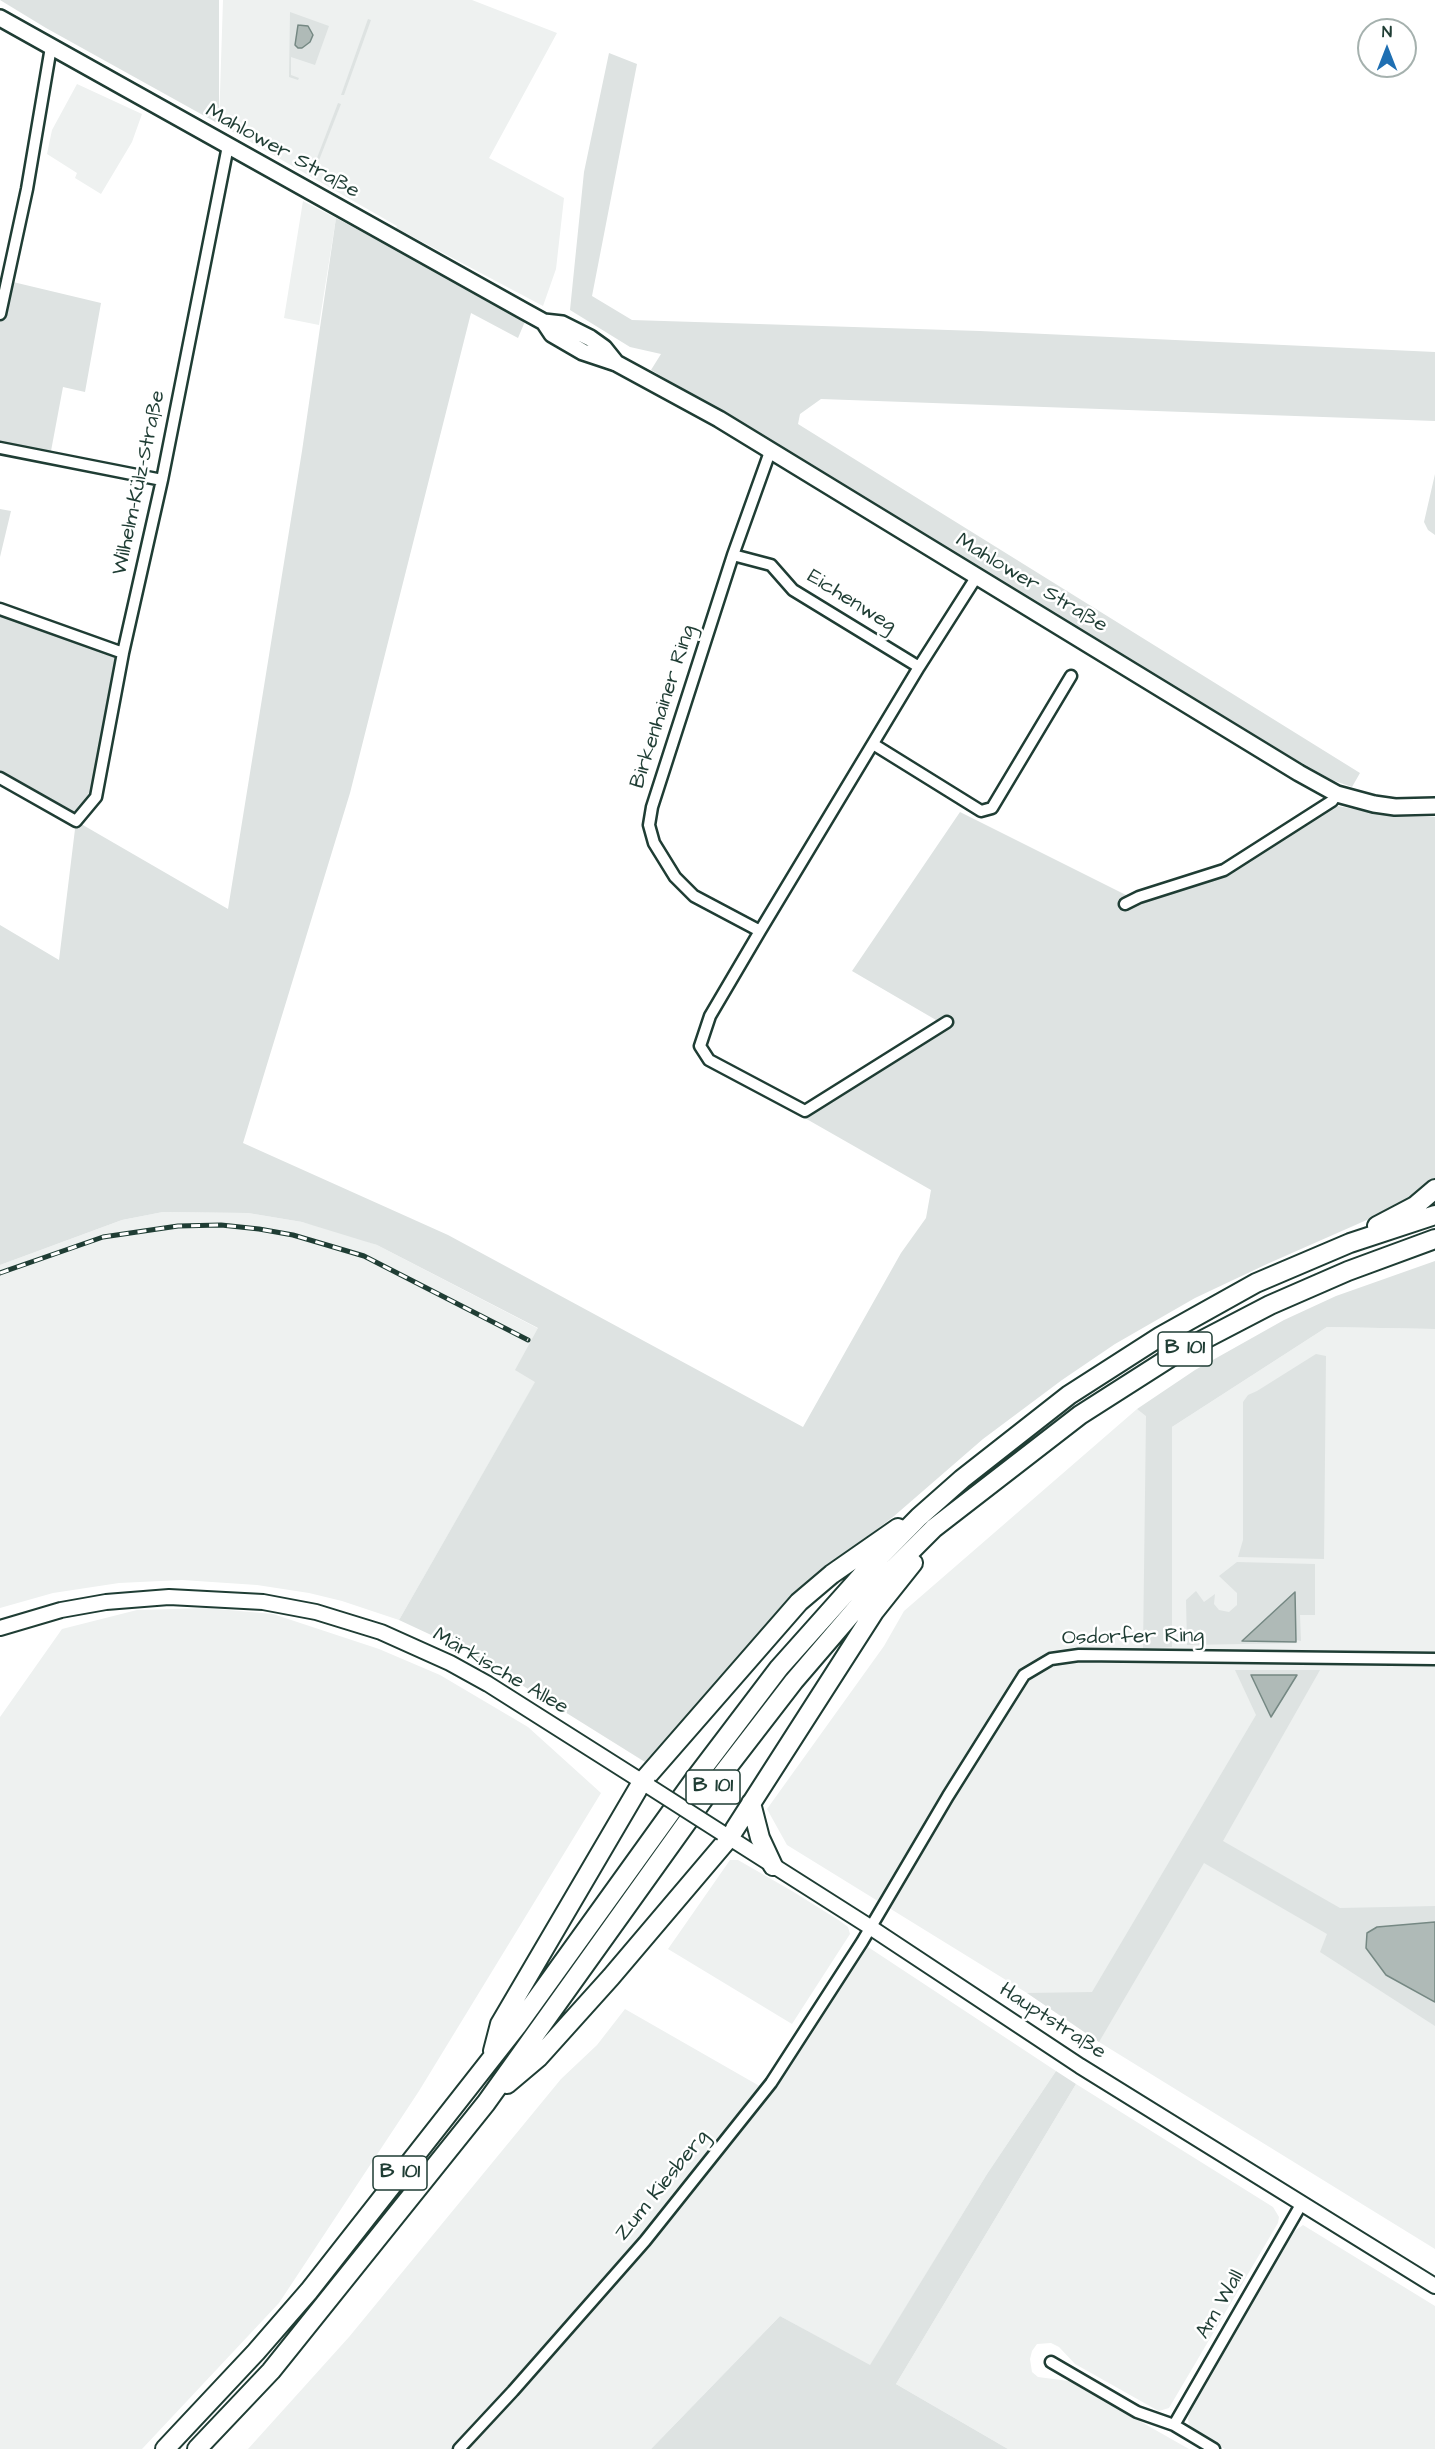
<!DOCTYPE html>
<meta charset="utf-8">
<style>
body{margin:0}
#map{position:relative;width:1435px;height:2449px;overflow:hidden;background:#fff;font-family:"Architects Daughter",sans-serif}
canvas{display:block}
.north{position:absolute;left:1357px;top:18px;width:60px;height:60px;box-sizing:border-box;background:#fff;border:2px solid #a5b1ae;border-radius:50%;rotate:0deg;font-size:16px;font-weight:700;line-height:24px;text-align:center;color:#1f3d34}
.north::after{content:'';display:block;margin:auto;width:21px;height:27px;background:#1f6fb2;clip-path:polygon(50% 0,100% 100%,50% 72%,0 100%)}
</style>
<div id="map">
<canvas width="1435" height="2449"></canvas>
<div class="north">N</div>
</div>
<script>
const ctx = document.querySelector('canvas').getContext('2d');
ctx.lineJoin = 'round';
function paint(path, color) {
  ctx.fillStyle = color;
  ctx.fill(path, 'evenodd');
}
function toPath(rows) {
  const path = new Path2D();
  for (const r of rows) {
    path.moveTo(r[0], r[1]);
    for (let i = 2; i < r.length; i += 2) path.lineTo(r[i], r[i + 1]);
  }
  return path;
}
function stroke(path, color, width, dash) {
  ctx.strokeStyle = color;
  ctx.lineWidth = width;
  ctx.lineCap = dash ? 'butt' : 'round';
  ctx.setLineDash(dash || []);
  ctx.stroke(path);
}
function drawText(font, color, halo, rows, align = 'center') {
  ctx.font = font + ' "Architects Daughter",sans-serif';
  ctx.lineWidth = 5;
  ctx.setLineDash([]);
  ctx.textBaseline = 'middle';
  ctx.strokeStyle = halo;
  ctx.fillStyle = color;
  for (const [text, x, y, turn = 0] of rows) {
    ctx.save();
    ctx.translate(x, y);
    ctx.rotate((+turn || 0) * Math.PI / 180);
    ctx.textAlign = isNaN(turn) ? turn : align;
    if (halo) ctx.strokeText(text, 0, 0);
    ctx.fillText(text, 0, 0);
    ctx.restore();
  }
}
paint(toPath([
 [223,0,472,0,557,33,489,158,564,198,556,269,543,306,396,228,397,226,219,124],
 [77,84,142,114,132,142,101,194,75,178,77,173,47,154,52,130],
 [303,201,336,218,319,325,284,318],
 [163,1212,248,1213,302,1222,337,1231,377,1245,539,1329,536,1381,399,1620,342,1601,309,1593,257,1585,182,1580,119,1583,53,1593,0,1608,0,1265,122,1220],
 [1327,1327,1435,1329,1435,2249,1099,2042,1027,1993,787,1845,767,1809,884,1646,904,1611,1137,1409,1172,1427],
 [206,1608,273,1614,379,1649,440,1675,528,1727,601,1793,419,2091,279,2303,142,2449,0,2449,0,1717,62,1629,137,1610],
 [730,1860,738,1860,792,1891,840,1921,848,1927,850,1934,792,2024,668,1949],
 [868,1947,1056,2071,987,2174,870,2366,780,2316,651,2449,248,2449,349,2337,561,2079,597,2045,625,2009,770,2092],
 [1076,2084,1273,2207,1279,2217,1278,2223,1169,2408,1159,2411,1155,2409,1075,2364,1059,2347,1051,2343,1037,2344,1032,2351,1030,2359,1032,2372,1038,2377,1069,2381,1189,2449,1008,2449,896,2384],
 [1303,2225,1435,2306,1435,2449,1225,2449,1193,2431,1189,2426,1188,2419,1191,2406,1292,2233]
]), '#eef1f0');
paint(toPath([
 [0,0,219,0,219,124,46,28],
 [290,12,329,26,315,65,291,57,291,75,299,78,298,80,289,77],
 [368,19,371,20,344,95,341,95],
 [609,53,637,64,592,296,632,320,980,331,1435,352,1435,421,821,399,800,414,798,424,1360,773,1352,787,1332,780,1293,758,836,480,651,370,661,354,630,347,570,310,584,172],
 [338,103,341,104,314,173,312,171],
 [336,218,526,319,518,338,471,313,350,793,243,1143,448,1235,803,1427,901,1253,926,1218,931,1190,803,1117,948,1027,852,971,960,812,1128,896,1139,897,1224,870,1327,804,1397,817,1435,817,1435,1179,1394,1208,1267,1264,1195,1298,1115,1344,1062,1380,983,1439,893,1517,792,1594,694,1709,645,1762,472,1654,399,1620,535,1382,515,1370,538,1328,377,1245,302,1222,248,1213,163,1212,122,1220,0,1265,0,925,59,960,76,821,0,778,0,616,120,654,92,795,76,821,228,909,302,451],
 [13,282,101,303,85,392,63,387,51,451,0,442,0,309,8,310],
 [1435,474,1435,535,1428,530,1424,522],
 [0,509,11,511,0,557],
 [1435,1261,1435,1329,1327,1327,1172,1427,1172,1647,1143,1649,1146,1416,1137,1409,1195,1370,1284,1320,1336,1296],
 [1316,1354,1326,1356,1324,1559,1238,1557,1243,1540,1243,1402,1248,1395,1257,1391],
 [1237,1562,1315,1564,1315,1615,1300,1615,1301,1641,1296,1640,1295,1593,1243,1641,1301,1643,1187,1645,1186,1600,1196,1591,1204,1602,1215,1594,1214,1604,1219,1610,1229,1612,1237,1605,1237,1593,1219,1576],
 [1235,1670,1320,1670,1223,1841,1340,1908,1435,1906,1435,2026,1320,1952,1327,1934,1204,1863,1099,2042,1027,1993,1092,1992,1256,1715],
 [1056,2071,1076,2084,896,2384,1008,2449,651,2449,780,2316,870,2365,987,2174]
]), '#dee3e2');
const water = toPath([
 [298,25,308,26,313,35,310,42,302,48,298,48,295,45,298,25],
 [1295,1592,1296,1642,1242,1641,1295,1592],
 [1251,1675,1297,1675,1271,1717,1251,1675],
 [1435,1922,1435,2002,1386,1975,1366,1948,1367,1933,1377,1927,1435,1922]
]);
paint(water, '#afbab7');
stroke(water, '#758883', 1.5);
const minor = toPath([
 [0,314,27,189,51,47],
 [0,448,162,480],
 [733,555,771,565,793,590,919,667],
 [0,609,123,653],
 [873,744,981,811,992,808,1071,676],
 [0,778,76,821,96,797,123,653,162,480,228,146],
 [1125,904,1139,897,1224,870,1332,801,1337,794],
 [760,931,694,896,675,877,654,843,649,825,652,807,733,555,771,449],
 [947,1022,805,1111,709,1060,700,1046,710,1016,760,931,919,667,977,576],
 [1051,2362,1137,2412,1174,2425,1214,2449],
 [1174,2425,1302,2203],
 [459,2449,513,2391,645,2241,771,2083,862,1942,948,1796,1024,1675,1051,1659,1079,1655,1435,1659]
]);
const tertiary = toPath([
 [0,1628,61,1610,106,1602,169,1597,263,1602,316,1612,381,1632,450,1663,488,1684,649,1786],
 [722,1833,870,1927,1080,2066,1435,2286]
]);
const secondary = toPath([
 [0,18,524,311,544,322,552,334,583,352,616,363,719,419,1299,773,1337,794,1374,804,1395,807,1435,806],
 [544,322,562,324,590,338,604,348,616,363]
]);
const trunk = toPath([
 [1377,1226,1415,1206,1435,1189],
 [751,1803,760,1838,773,1866],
 [493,2051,500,2024,642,1782,799,1602,832,1574,898,1528],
 [507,2084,539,2057,611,1977,729,1838,874,1612,913,1563],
 [165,2449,256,2352,309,2291,517,2026,694,1780,779,1668,862,1575,919,1517,962,1479,1069,1395,1161,1336,1256,1283,1350,1243,1435,1215],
 [197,2449,271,2371,486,2103,710,1790,794,1681,873,1589,934,1528,1080,1415,1174,1355,1270,1305,1348,1271,1435,1239]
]);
stroke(minor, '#1f3d34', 15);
stroke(tertiary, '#1f3d34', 18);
stroke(secondary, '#1f3d34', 20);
stroke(trunk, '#1f3d34', 22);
stroke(minor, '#fff', 10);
stroke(tertiary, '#fff', 14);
stroke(secondary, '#fff', 15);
stroke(trunk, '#fff', 18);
const rail = toPath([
 [0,1273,103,1237,178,1226,221,1225,259,1229,293,1235,364,1256,528,1340]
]);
stroke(rail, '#1f3d34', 5);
stroke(rail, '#fff', 3, [9]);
const tertiaryBridge = toPath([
 [650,1787,722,1833]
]);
stroke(tertiaryBridge, '#1f3d34', 18, []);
stroke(tertiaryBridge, '#fff', 14);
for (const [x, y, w] of [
 [1185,1349,54],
 [713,1787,54],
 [400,2173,54]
]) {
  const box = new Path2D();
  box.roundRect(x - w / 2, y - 17, w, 34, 4.5);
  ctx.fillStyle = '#fff';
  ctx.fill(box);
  stroke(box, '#1f3d34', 1.5);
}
drawText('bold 20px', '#1f3d34', null, [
 ["B 101",1185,1349],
 ["B 101",713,1787],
 ["B 101",400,2173]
]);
drawText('21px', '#1f3d34', '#fff', [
 ["Mahlower Straße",282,152,29],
 ["Wilhelm-Külz-Straße",140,483,-78],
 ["Mahlower Straße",1031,584,31],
 ["Eichenweg",851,602,32],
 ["Birkenhainer Ring",664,707,-72],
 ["Osdorfer Ring",1133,1638,-1],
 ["Märkische Allee",500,1672,30],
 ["Hauptstraße",1052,2022,33],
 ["Zum Kiesberg",663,2186,-51],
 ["Am Wall",1221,2305,-60]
]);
</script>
